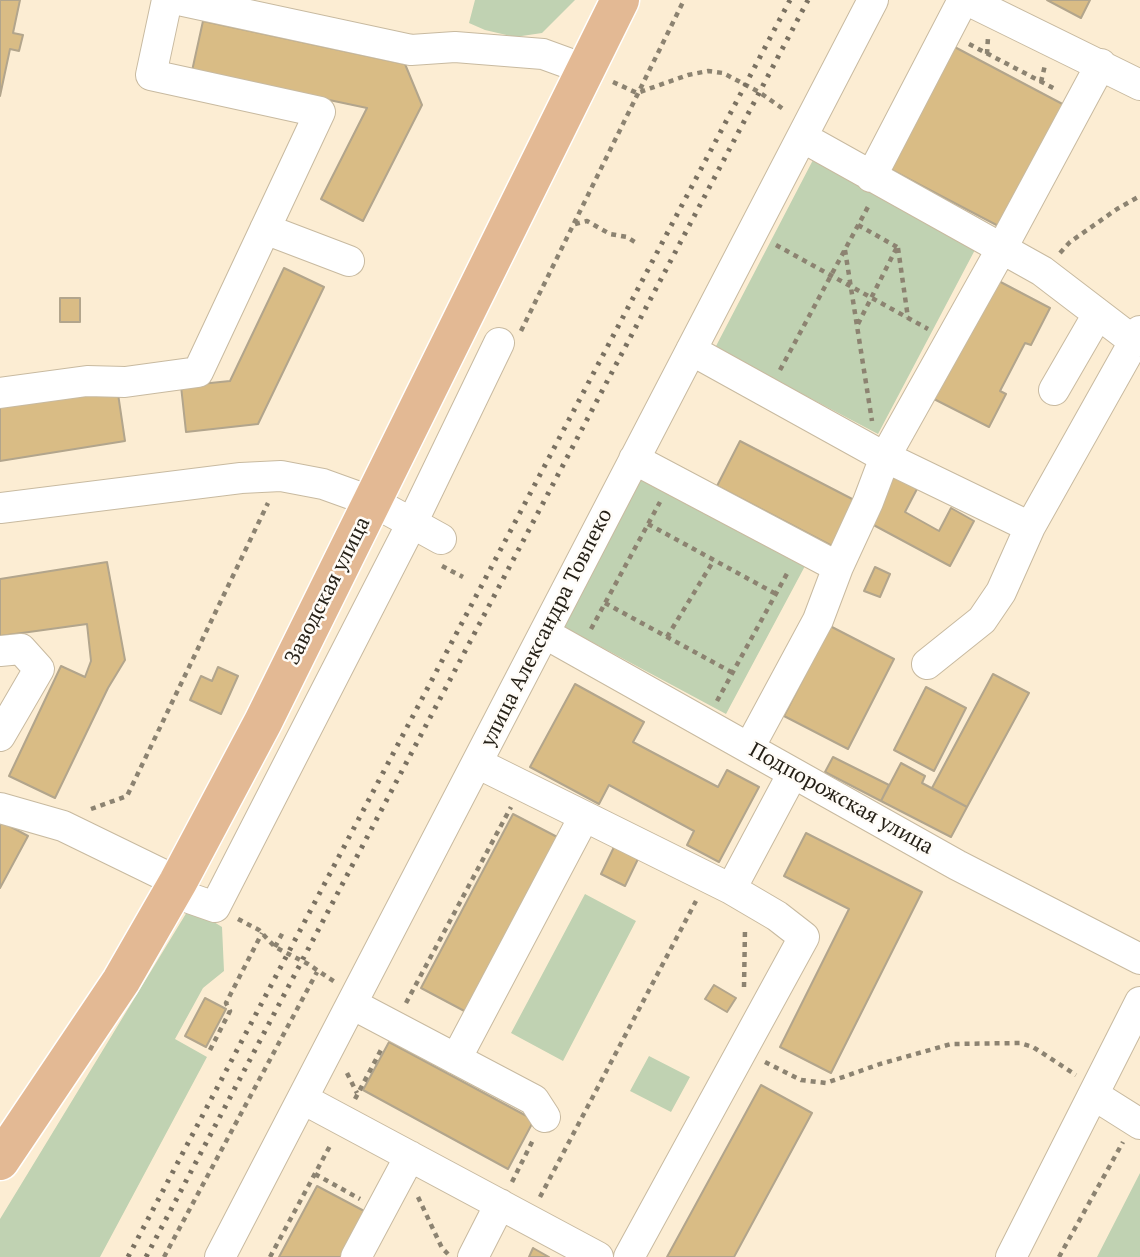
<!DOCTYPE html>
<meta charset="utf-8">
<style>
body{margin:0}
canvas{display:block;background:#fcedd3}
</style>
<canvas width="1140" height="1257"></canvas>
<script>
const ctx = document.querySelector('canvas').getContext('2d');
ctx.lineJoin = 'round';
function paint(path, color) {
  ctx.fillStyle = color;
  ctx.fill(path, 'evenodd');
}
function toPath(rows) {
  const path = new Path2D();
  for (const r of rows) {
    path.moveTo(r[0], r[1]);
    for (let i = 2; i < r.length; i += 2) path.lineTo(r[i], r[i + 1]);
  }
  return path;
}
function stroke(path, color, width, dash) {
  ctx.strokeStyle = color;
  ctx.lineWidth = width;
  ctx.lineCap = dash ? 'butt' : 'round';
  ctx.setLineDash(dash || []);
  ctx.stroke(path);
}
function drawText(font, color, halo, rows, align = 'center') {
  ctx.font = font + ' "PT Serif",serif';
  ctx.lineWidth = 5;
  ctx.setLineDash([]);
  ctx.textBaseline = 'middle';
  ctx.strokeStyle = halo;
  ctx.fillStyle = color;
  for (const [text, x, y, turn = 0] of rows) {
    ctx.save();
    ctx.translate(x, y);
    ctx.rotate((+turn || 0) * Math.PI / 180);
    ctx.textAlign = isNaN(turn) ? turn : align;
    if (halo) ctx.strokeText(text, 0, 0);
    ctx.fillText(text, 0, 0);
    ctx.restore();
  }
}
paint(toPath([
 [475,0,575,0,542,33,515,37,485,30,469,23],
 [813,160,977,246,878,434,715,348],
 [641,478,805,566,726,714,562,626],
 [585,894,636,921,563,1061,511,1033],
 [190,907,222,927,224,971,203,988,175,1039,207,1057,100,1257,0,1257,0,1219],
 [649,1056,690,1077,671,1112,630,1091],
 [1140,1173,1140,1257,1097,1257]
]), '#c0d2b2');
const building = toPath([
 [0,0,20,0,13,33,23,35,19,51,10,49,0,96,0,0],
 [1047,0,1090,0,1081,18,1047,0],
 [203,21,405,64,422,105,363,221,321,199,367,108,192,71,203,21],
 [949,44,1070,108,1006,230,884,166,949,44],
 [284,268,324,287,258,424,186,432,181,386,230,381,284,268],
 [993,278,1050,308,1031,345,1025,343,1000,391,1006,394,989,427,930,397,993,278],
 [60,298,80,298,80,322,60,322,60,298],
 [117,387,125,441,0,461,0,405,117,387],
 [740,441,858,502,834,547,717,486,740,441],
 [892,475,917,489,905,512,939,531,951,508,974,521,950,566,868,522,892,475],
 [107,562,125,660,108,688,55,798,9,776,61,666,85,677,91,661,87,624,0,636,0,579,107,562],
 [875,567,890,574,880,597,864,591,875,567],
 [830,626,894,659,848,749,784,716,830,626],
 [218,667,238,676,221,714,190,700,201,676,212,681,218,667],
 [993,674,1029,693,967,807,932,788,993,674],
 [575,684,644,722,633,742,718,787,727,770,759,787,719,862,687,845,694,831,609,785,599,804,530,767,575,684],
 [926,687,966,708,934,771,894,750,926,687],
 [833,757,889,785,881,801,825,772,833,757],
 [901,763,925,776,922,783,967,807,951,837,881,801,901,763],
 [513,814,563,840,470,1014,421,988,513,814],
 [0,821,28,836,0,888,0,821],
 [806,833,922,892,831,1073,780,1047,849,909,784,876,806,833],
 [614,847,638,859,625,886,601,874,614,847],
 [714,985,736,998,727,1012,705,999,714,985],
 [205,998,226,1009,206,1047,185,1036,205,998],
 [389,1042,534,1120,508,1169,363,1090,389,1042],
 [761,1085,812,1113,734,1257,667,1257,761,1085],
 [317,1186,366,1212,342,1257,279,1257,317,1186],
 [533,1248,549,1257,529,1257,533,1248]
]);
paint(building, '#d9bc85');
stroke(building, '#b2a58c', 2);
const minor = toPath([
 [179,0,411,50,455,47,543,54,587,70],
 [967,0,1140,85],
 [802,137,1042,271,1135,342],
 [871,177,963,0],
 [265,229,349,261],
 [691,350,877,453,1030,527],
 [1054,390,1098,314],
 [0,393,87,381,125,382,198,372,320,112,151,75,167,0],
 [634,459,838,567,868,502,885,457,1002,248,1101,64],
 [0,508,241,478,281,476,323,484,373,502,412,523,499,343],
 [544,633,957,865,1140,959],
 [0,651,21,649,39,669,0,736],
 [927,664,982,620,1001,592,1030,527,1140,331],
 [749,748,818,620,838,567],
 [477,763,731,889,793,773],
 [0,808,63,826,178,882],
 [172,892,215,907,412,523,441,539],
 [352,1004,534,1100,545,1117],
 [456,1059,584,817],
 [1094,1095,1140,1124],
 [303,1099,598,1257],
 [220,1257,873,0],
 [356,1257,410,1156],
 [473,1257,500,1204],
 [629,1257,804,937,777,916,731,889],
 [1011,1257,1140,1002]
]);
const major = toPath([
 [0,1161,121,981,178,882,263,722,620,0]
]);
stroke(minor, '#c8baa0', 32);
stroke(major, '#fff', 41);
stroke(toPath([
 [969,44,1057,90],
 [987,54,988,37],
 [613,82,637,93,688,75,708,71,723,73,759,92,786,111],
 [1041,82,1045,65],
 [575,224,587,221,610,234,627,237,638,244],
 [858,225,897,247],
 [776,245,928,329],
 [898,248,908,318],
 [845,250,872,421],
 [1060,253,1070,242,1117,209,1140,196],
 [858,324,897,247],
 [521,331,684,0],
 [780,370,869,205],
 [648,524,776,594],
 [442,566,463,577],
 [605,603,733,673],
 [591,629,660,502],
 [667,637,714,560],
 [717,701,789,570],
 [91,809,127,796,268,503],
 [238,919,259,930,275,947,308,964,335,982],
 [275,947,283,932],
 [744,987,745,929],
 [406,1003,511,807],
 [210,1050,230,1011,226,1003,262,933],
 [765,1062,801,1080,826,1083,880,1064,951,1044,1020,1043,1033,1047,1076,1075],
 [347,1073,357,1093],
 [355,1099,382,1048],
 [315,1174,360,1199],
 [512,1182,533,1140],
 [418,1197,442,1248,448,1254],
 [540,1197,696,901],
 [164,1257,317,972],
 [270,1257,331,1144],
 [1059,1257,1123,1142]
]), '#8c8371', 4.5, [5, 5]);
stroke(minor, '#fff', 30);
stroke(major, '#e3b994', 38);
stroke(toPath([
 [128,1257,790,0],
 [146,1257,808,0]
]), '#7a7161', 5, [3.5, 7]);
drawText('21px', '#241f16', '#fffcf7', [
 ["Заводская улица",328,591,-63],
 ["улица Александра Товпеко",547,628,-63],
 ["Подпорожская улица",841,799,29]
]);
</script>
